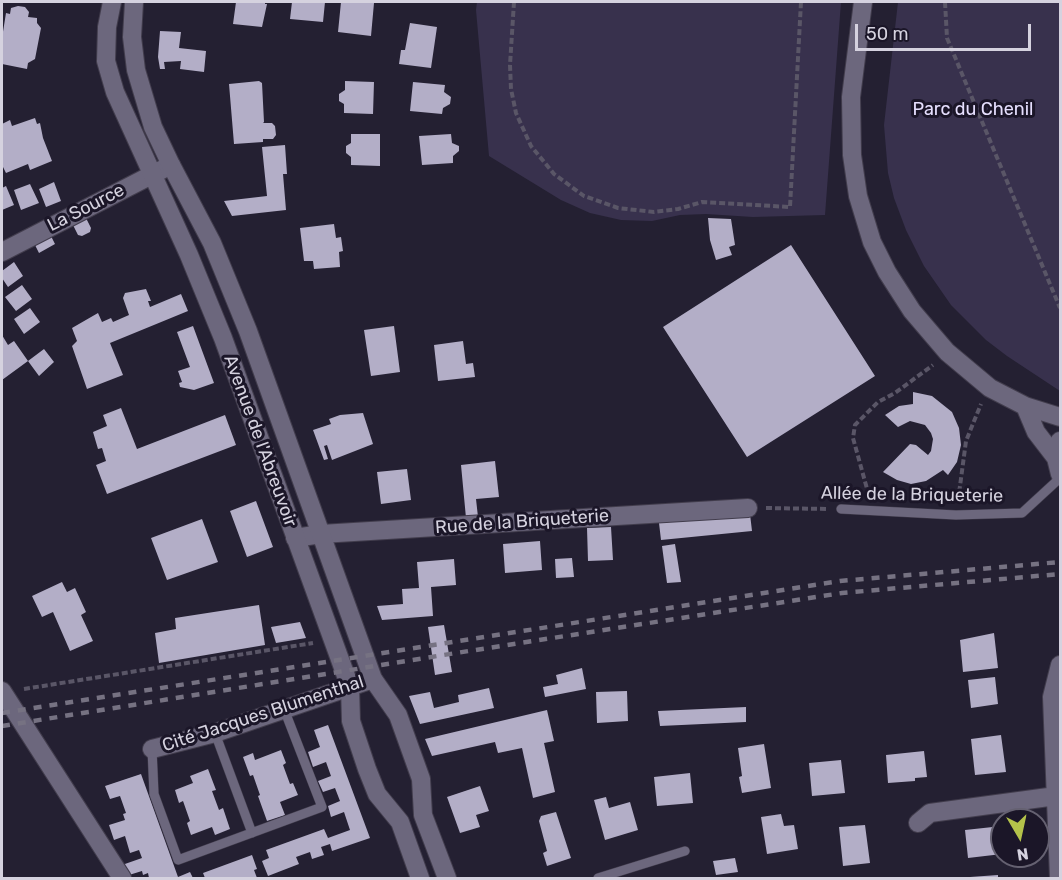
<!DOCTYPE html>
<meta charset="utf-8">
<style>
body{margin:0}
#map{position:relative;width:1062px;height:880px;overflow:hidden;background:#242032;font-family:Rubik,sans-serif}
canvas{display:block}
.frame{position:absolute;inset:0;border:3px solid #d5d2df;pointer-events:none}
.north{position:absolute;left:990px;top:808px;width:60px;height:60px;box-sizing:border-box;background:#1b1628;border:2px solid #656171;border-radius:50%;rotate:171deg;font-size:16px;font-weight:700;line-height:24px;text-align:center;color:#d5d2df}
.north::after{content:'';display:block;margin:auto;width:21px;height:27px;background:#b4c24a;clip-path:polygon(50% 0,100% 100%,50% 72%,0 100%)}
.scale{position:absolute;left:855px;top:24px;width:176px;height:27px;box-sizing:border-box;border:3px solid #d5d2df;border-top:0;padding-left:8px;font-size:18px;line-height:21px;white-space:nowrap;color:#d5d2df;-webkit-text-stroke:4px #1b1628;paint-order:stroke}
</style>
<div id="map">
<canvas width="1062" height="880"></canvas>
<div class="frame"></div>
<div class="north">N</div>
<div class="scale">50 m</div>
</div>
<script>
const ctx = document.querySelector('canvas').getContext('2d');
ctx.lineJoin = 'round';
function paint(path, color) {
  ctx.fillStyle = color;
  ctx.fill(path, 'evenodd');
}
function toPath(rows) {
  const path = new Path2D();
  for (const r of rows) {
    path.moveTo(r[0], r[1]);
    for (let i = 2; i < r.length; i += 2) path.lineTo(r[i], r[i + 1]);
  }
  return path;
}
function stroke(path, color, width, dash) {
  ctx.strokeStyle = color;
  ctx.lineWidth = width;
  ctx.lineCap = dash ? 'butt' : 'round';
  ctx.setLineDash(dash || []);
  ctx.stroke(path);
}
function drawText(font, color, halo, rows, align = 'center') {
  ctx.font = font + ' Rubik,sans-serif';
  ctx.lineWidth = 6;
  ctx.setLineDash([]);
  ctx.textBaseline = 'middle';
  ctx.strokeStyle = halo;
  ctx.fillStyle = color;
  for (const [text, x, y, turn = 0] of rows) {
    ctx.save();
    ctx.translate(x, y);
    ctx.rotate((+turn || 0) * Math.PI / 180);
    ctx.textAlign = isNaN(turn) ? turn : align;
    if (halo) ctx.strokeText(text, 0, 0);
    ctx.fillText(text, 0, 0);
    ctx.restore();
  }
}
paint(toPath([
 [477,2,841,2,825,215,753,217,706,214,680,215,652,221,621,220,590,213,561,200,489,156,476,10],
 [898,2,1060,2,1060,391,1007,356,986,340,951,305,924,266,906,230,894,198,888,173,884,125]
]), '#38314d');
paint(toPath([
 [236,2,265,2,265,4,267,4,262,27,233,24],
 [292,2,325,2,323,22,290,19],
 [341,2,374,3,371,36,338,32],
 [18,6,25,7,29,12,28,17,37,18,37,23,41,28,35,59,28,63,27,69,2,64,2,38,6,13,10,14,11,8],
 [410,23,437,27,431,68,399,64,401,50,405,50],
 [160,31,181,32,179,48,206,51,204,72,180,69,181,61,164,62,165,69,160,69,158,57],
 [259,81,262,83,264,122,263,123,272,123,275,126,276,135,273,139,263,139,263,142,234,144,229,84],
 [345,81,374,82,373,114,344,113,344,104,339,101,339,94,345,90],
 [413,82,445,85,444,92,451,97,450,104,443,108,442,114,410,111],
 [35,118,37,124,40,123,43,138,52,161,30,170,28,164,6,173,3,167,2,168,2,124,10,120,12,126],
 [351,134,380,134,380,166,351,165,351,157,346,153,346,146,351,143],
 [451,134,452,143,459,146,459,151,453,156,453,163,422,165,419,136],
 [285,145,287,174,283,174,286,210,232,216,224,201,267,196,262,147],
 [54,182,61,201,46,207,39,189],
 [30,184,39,203,21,210,14,190],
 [6,186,14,205,2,210,2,188],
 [84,214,91,228,90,232,82,236,78,235,71,221],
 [708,218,731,219,735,245,729,247,732,255,716,260,710,240],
 [334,224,336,238,341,237,343,251,339,252,340,267,314,269,313,261,304,261,300,228],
 [49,232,55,244,39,253,33,241],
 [791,245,875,376,747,457,663,327],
 [14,262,23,276,8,287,2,278,2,271],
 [22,285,32,299,16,311,5,297],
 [146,289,151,301,148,301,150,307,181,294,188,311,110,343,123,375,87,389,72,346,77,341,72,328,98,313,102,322,111,318,113,322,129,315,123,298,125,293],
 [30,308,40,322,24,334,14,319],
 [193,326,214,383,194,390,180,387,179,383,182,382,178,371,190,367,177,332],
 [394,326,400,372,371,376,364,330],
 [2,335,8,345,14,341,28,361,2,380],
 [463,341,466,364,473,363,475,377,438,381,434,345],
 [44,349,54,362,39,376,28,361],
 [913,392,932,396,952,412,959,428,961,445,957,462,948,475,943,470,926,481,911,484,897,480,883,472,910,444,916,445,928,455,931,451,933,439,931,433,925,425,910,421,898,427,885,415,899,406,913,404],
 [121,408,137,449,225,415,236,445,107,494,96,465,106,461,102,448,98,449,93,432,107,426,103,415],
 [363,413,373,444,332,460,327,445,324,446,328,459,324,460,313,430,331,424,329,419,340,415],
 [495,461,499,497,476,499,478,517,466,518,461,465],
 [407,469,411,500,381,504,377,472],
 [256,501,273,547,247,557,230,511],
 [750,514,752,531,661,540,659,523],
 [202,519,218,562,167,580,151,538],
 [611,527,613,560,588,561,587,528],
 [540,541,542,570,505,573,503,544],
 [675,544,681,582,667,583,662,546],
 [572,558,574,577,556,578,555,559],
 [454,559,456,585,431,587,433,616,382,620,377,606,403,604,402,589,419,588,417,562],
 [62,582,67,592,75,588,86,612,81,615,93,641,70,651,53,612,42,617,32,596],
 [259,605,265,645,159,663,155,633,176,629,175,618],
 [300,622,306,638,276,643,271,627],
 [444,625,452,672,435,675,428,627],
 [994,633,998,668,963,672,960,640],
 [582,668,586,689,545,697,543,687,558,684,556,675],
 [995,677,998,704,971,708,968,680],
 [489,688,494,708,420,724,409,696,430,692,434,708,459,702,458,695],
 [627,691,628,721,597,723,596,692],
 [746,707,746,722,660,726,658,711],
 [547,710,554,741,544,743,555,792,533,798,522,748,498,753,495,742,432,756,425,739],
 [328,725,370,838,332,851,330,844,321,847,324,855,312,859,310,852,296,857,299,864,268,876,262,861,269,858,266,850,324,829,328,838,350,830,344,812,331,817,328,806,340,801,335,788,323,792,318,781,331,776,326,762,313,767,308,752,320,747,314,730],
 [1001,735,1006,772,975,775,971,739],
 [764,744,771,788,742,793,739,777,742,776,738,748],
 [281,750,286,763,283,765,290,784,293,783,298,795,280,802,285,815,267,821,258,796,260,795,253,775,250,776,243,757,253,753,255,760],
 [924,751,927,777,915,778,915,781,888,783,886,755],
 [841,760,845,793,812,796,809,763],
 [208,769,216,790,212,791,219,810,223,808,230,829,215,835,212,827,191,835,187,823,190,821,183,801,179,803,175,790,193,783,190,776],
 [690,773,693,803,657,806,654,777],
 [141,774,178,877,190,872,193,878,149,878,148,873,143,875,142,871,129,875,122,865,142,858,139,850,130,853,125,836,114,840,109,825,125,820,123,814,126,813,120,796,110,799,105,786],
 [480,786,489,811,476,815,480,827,460,833,447,797],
 [606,797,609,808,630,802,638,830,605,840,594,800],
 [556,812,571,858,547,866,543,853,547,851,539,821,541,816],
 [781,814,784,826,794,825,798,849,767,854,761,817],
 [865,825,870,863,843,866,839,827],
 [1002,826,1002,854,968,858,965,830],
 [252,855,257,869,254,870,257,878,205,878,203,873],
 [735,858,738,872,716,875,713,861],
 [998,875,998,878,970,878,970,877]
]), '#b3aec7');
const lane = toPath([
 [841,509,956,515,1022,513,1060,478],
 [215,733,252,833],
 [152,749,154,794,178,860,322,807,284,709],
 [598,878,685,851]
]);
const street = toPath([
 [863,2,851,97,852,155,858,196,872,242,887,272,912,311,947,352,990,388,1025,406,1060,417],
 [2,252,171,165],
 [1025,406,1036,432,1056,458],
 [1060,441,1056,458,1060,474],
 [295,538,321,534,748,508],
 [2,691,122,878],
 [152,749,215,733,373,679],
 [918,823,930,813,1056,796],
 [1059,878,1052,697,1060,665]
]);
const secondary = toPath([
 [112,2,107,27,106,61,115,92,189,255,223,338,350,687,351,721,367,769,377,794,400,822,420,878],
 [134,2,132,37,136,70,153,127,171,165,212,243,248,331,373,679,398,715,421,779,423,815,447,878]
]);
stroke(lane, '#423d4d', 10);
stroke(street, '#423d4d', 20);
stroke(secondary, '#423d4d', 20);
stroke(toPath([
 [514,2,510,65,511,89,516,113,531,146,554,174,584,196,618,208,654,212,678,209,702,202,790,207,801,2],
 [945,2,947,38,1060,308],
 [869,496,853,438,855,425,878,402,895,393,933,365],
 [958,501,966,441,981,404],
 [766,508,828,509],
 [24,689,313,643]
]), '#5a5667', 4, [6, 3]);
stroke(lane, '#6c677d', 9);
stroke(street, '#6c677d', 18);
stroke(secondary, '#6c677d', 18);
stroke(toPath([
 [2,713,840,581,1060,562],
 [2,726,456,653,842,593,1060,574]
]), '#767282', 4.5, [8, 8]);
drawText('18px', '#e6dffe', '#1b1628', [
 ["Parc du Chenil",973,110]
]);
drawText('18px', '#d5d2df', '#1b1628', [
 ["La Source",86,208,-27],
 ["Avenue de l'Abreuvoir",260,441,70],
 ["Allée de la Briqueterie",912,495,1],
 ["Rue de la Briqueterie",522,522,-4],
 ["Cité Jacques Blumenthal",263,714,-18]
]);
</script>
